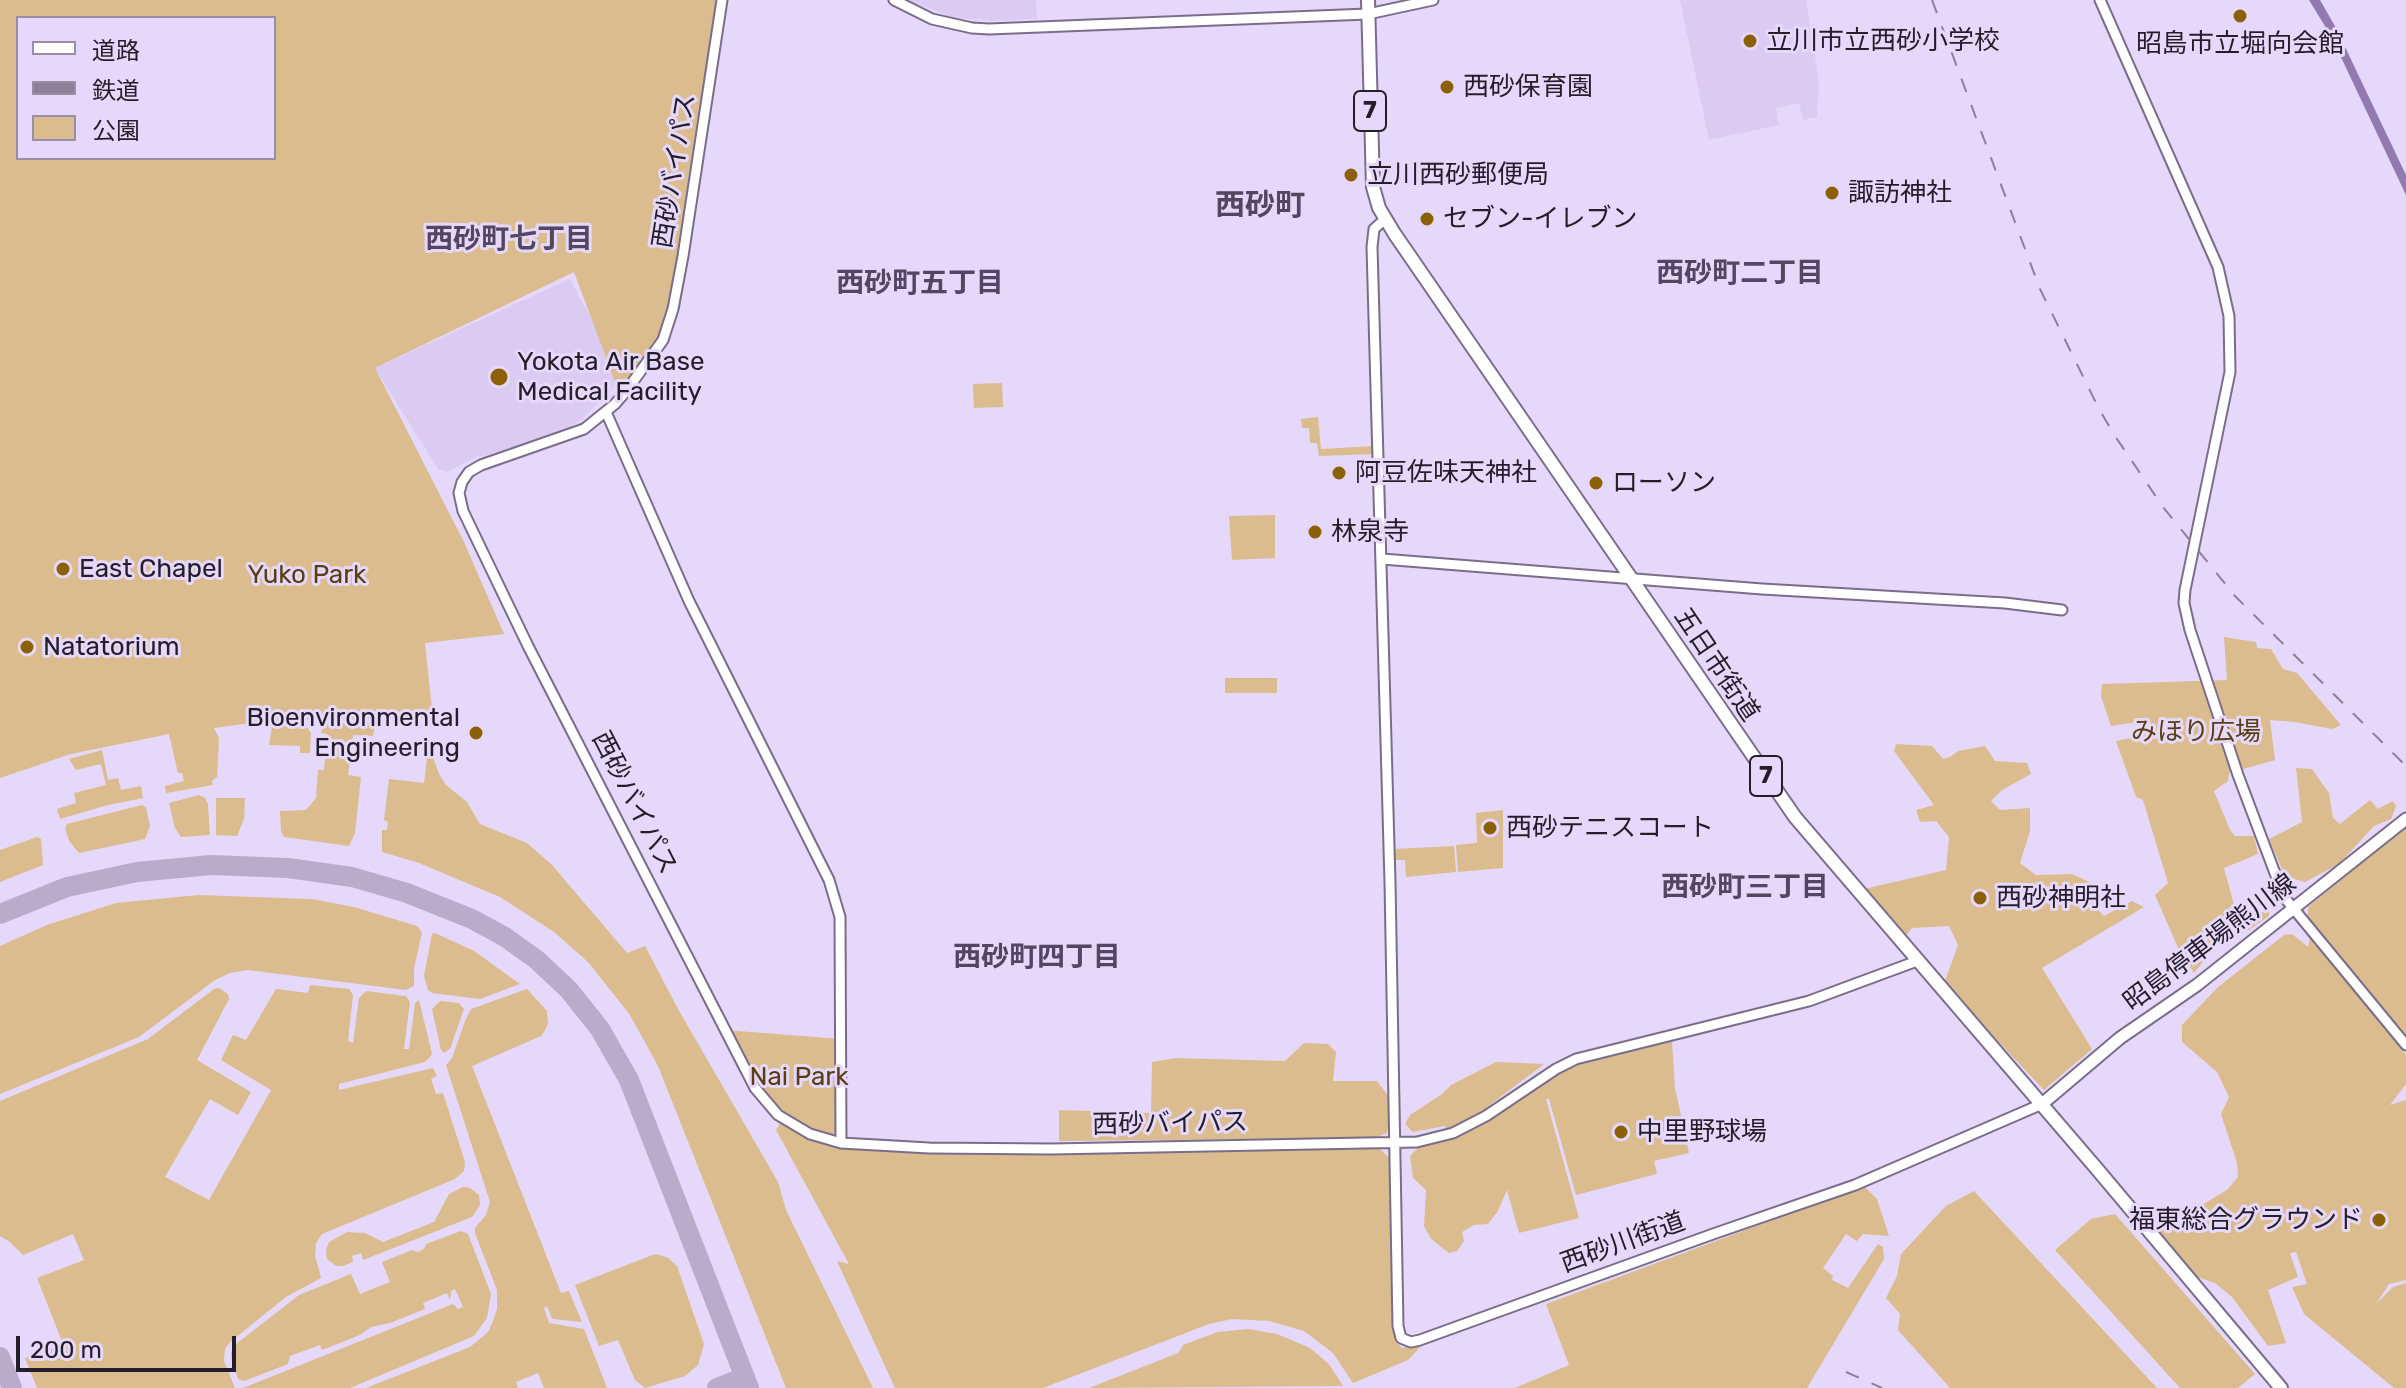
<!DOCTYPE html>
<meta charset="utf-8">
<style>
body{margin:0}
#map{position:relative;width:2406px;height:1388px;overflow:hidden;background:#e6d8fa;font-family:Rubik,"Noto Sans JP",sans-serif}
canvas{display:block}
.legend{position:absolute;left:16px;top:16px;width:260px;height:144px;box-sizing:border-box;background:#e6d8fa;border:2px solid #988ea7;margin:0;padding:10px 14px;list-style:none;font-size:24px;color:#231e2a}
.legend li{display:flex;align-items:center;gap:16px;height:40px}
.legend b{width:40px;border:2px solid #988ea7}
.scale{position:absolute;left:16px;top:1336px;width:220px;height:36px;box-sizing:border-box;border:4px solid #231e2a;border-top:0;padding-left:10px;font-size:24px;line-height:28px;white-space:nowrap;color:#231e2a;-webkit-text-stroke:6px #e6d8fa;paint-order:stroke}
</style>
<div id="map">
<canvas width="2406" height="1388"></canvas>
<ul class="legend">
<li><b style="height:10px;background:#fff"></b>道路</li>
<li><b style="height:10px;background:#8b8199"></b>鉄道</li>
<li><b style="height:22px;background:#dabc8e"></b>公園</li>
</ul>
<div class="scale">200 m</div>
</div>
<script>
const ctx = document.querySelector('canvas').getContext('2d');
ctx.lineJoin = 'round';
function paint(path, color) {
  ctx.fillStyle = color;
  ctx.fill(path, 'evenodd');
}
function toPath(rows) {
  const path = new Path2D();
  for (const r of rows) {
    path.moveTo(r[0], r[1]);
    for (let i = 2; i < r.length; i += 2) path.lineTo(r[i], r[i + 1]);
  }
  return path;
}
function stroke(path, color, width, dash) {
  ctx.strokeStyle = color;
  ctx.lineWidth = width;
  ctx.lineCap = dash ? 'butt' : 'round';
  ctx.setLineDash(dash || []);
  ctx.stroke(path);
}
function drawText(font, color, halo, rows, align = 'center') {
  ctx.font = font + ' Rubik,"Noto Sans JP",sans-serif';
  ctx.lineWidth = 6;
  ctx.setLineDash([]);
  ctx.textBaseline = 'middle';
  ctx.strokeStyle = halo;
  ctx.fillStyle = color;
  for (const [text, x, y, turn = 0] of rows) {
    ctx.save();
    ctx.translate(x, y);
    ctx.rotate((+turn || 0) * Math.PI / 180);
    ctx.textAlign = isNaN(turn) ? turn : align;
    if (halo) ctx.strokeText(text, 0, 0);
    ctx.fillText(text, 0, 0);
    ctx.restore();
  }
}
paint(toPath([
 [907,0,1036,0,1037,19,991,21,955,18],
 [1680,0,1806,0,1819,82,1817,117,1803,120,1799,103,1776,108,1779,125,1709,140],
 [570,279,623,379,582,419,540,445,476,457,448,472,438,469,375,368]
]), '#dbcaf2');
paint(toPath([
 [0,0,721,0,697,177,663,340,642,361,628,381,626,378,617,387,574,272,375,368,464,542,504,634,425,643,433,718,267,721,214,728,219,738,217,777,212,781,213,785,166,793,165,786,184,781,182,773,178,773,169,734,71,754,0,778],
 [18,18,274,18,274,158,18,158],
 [1002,383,1003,407,974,408,973,384],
 [1318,417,1321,449,1374,446,1374,454,1319,456,1317,443,1310,443,1309,428,1302,428,1301,419],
 [1275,515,1275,558,1232,560,1229,516],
 [2224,637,2256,642,2257,648,2271,649,2283,669,2297,673,2341,725,2332,729,2295,722,2270,720,2275,760,2229,773,2228,781,2214,791,2230,830,2235,836,2254,836,2257,850,2258,854,2224,868,2239,923,2269,909,2269,916,2249,930,2203,949,2202,963,2194,973,2179,950,2155,895,2168,883,2143,800,2136,797,2116,741,2145,735,2142,721,2111,726,2101,696,2102,684,2227,680],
 [1225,678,1277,678,1277,693,1225,693],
 [327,723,375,723,373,736,353,735,348,775,361,777,355,833,349,846,284,837,281,831,280,811,306,810,316,798,318,770,324,770,327,734,321,733,322,727],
 [272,726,306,726,311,733,310,753,300,753,300,746,269,745],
 [429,741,433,742,434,760,439,774,446,785,467,802,480,824,527,843,552,865,627,953,645,946,678,1009,778,1182,786,1210,873,1388,786,1388,658,1066,630,1015,589,963,554,932,500,897,419,863,382,852,382,830,387,830,388,822,384,820,389,779,424,783],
 [1896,744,1932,746,1943,759,1950,757,1958,751,1985,746,1995,761,2027,763,2031,774,2002,790,1991,801,2000,810,2030,808,2030,831,2020,863,2036,875,2072,874,2094,884,2098,910,2104,916,2132,901,2144,907,2042,968,2092,1049,2044,1090,1964,1005,1945,981,1958,945,1949,926,1912,928,1905,937,1864,889,1946,870,1949,837,1936,821,1920,822,1916,810,1934,805,1894,751],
 [102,750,108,780,118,778,121,790,141,786,143,798,108,805,60,819,57,809,76,803,74,793,106,785,101,764,76,770,69,759],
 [2296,768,2312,769,2329,793,2333,818,2340,824,2370,800,2378,809,2393,801,2396,806,2391,819,2374,826,2339,864,2305,882,2285,876,2269,839,2302,822],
 [199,795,205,798,208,804,210,835,181,837,175,828,169,803],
 [216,798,245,798,244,819,237,836,216,835],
 [142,805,146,808,150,826,145,839,79,853,69,841,65,828,67,824],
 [1503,810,1503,868,1458,872,1456,845,1477,843,1476,813],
 [2406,827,2406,1036,2343,962,2337,971,2406,1055,2406,1084,2390,1105,2406,1100,2406,1280,2389,1284,2376,1304,2393,1287,2406,1283,2406,1388,2394,1388,2304,1314,2292,1287,2307,1284,2296,1252,2290,1253,2298,1277,2268,1290,2286,1343,2268,1346,2232,1297,2215,1283,2191,1275,2155,1233,2227,1190,2238,1177,2237,1163,2221,1114,2229,1097,2217,1072,2182,1042,2182,1025,2217,988,2284,935,2292,934,2308,947,2312,924,2308,918,2308,907],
 [37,837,41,839,43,865,0,882,0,850],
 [1454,846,1456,872,1406,877,1405,860,1394,860,1393,849],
 [198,895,312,899,354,907,417,926,422,932,414,969,414,986,406,990,248,970,230,973,215,980,139,1037,0,1094,0,946,47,925,116,903],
 [435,933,474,951,520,984,480,999,432,993,428,990,424,976,432,934],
 [310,985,349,989,353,995,348,1041,353,1043,359,998,366,991,406,996,410,1002,404,1049,409,1049,415,1003,419,1000,432,1054,430,1057,425,1062,339,1084,339,1090,433,1068,437,1076,431,1079,436,1094,443,1093,465,1162,464,1171,455,1179,322,1234,316,1243,315,1255,321,1278,286,1297,230,1342,225,1349,224,1361,235,1388,37,1388,25,1358,63,1344,37,1278,84,1260,73,1234,23,1255,10,1242,0,1236,0,1101,148,1039,214,989,219,988,228,994,229,999,197,1060,251,1092,238,1115,210,1099,165,1177,209,1200,271,1090,221,1060,233,1035,246,1040,276,989,308,993],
 [527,989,547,1011,548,1024,544,1032,541,1036,472,1066,561,1293,569,1291,582,1322,552,1319,547,1306,544,1308,549,1323,584,1329,607,1388,544,1388,538,1373,516,1382,518,1388,366,1388,470,1347,488,1332,493,1321,497,1309,497,1290,475,1233,475,1228,486,1215,490,1202,446,1065,452,1058,465,1021,471,1009],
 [440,1001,459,1003,464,1009,450,1049,444,1053,441,1050,432,1009],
 [725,1030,841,1039,841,1143,825,1140,766,1103],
 [1672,1041,1675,1088,1689,1153,1654,1161,1657,1174,1576,1195,1549,1099,1546,1099,1579,1218,1519,1233,1507,1190,1498,1211,1488,1224,1474,1225,1462,1232,1464,1241,1457,1251,1449,1253,1431,1239,1424,1226,1426,1190,1413,1178,1410,1156,1418,1148,1449,1138,1445,1126,1413,1132,1405,1124,1410,1115,1442,1094,1451,1085,1496,1062,1544,1064,1486,1108,1493,1119,1562,1069],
 [1304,1043,1328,1044,1336,1052,1333,1081,1377,1081,1392,1101,1387,1133,1375,1138,1059,1141,1059,1110,1151,1113,1152,1062,1176,1058,1285,1061],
 [781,1122,800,1135,840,1147,1378,1147,1390,1159,1395,1341,1402,1348,1425,1342,1408,1360,1353,1383,1333,1353,1304,1331,1269,1321,1232,1319,1209,1324,1043,1388,895,1388,837,1261,849,1264,776,1130],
 [1864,1186,1877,1199,1889,1236,1863,1234,1857,1241,1846,1234,1823,1268,1833,1276,1832,1280,1848,1288,1878,1244,1883,1247,1884,1259,1807,1388,1515,1388,1569,1365,1546,1304],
 [463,1187,470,1188,479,1195,480,1205,472,1217,363,1260,361,1253,352,1256,353,1262,343,1266,336,1266,327,1259,326,1250,329,1242,347,1232,365,1233,383,1242,434,1222,449,1194],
 [1974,1191,2157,1388,1950,1388,1898,1330,1900,1314,1886,1298,1897,1276,1901,1254,1946,1206],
 [2115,1214,2255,1374,2238,1388,2180,1388,2055,1250,2091,1219],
 [461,1231,468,1234,491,1294,487,1318,474,1336,350,1388,243,1388,453,1304,458,1309,463,1307,455,1289,451,1291,450,1300,447,1293,423,1303,425,1309,390,1323,371,1327,360,1335,322,1350,320,1345,290,1356,288,1364,244,1381,238,1379,232,1362,231,1353,236,1344,299,1295,351,1274,360,1294,390,1282,382,1262,412,1250,418,1252,424,1249,426,1244],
 [655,1254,667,1257,677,1266,704,1344,698,1365,685,1376,645,1388,635,1380,618,1340,599,1346,575,1285],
 [1248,1329,1277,1334,1310,1348,1329,1364,1343,1386,1089,1388,1178,1353,1183,1345,1218,1332]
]), '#dabc8e');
paint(toPath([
 [2309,0,2320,0,2336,28,2406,175,2406,195,2331,36]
]), '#927ab0');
stroke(toPath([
 [0,914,67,887,137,872,211,865,288,868,352,877,407,893,472,919,505,937,537,960,569,990,600,1029,629,1080,749,1388],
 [0,1357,12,1388],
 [717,1388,745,1377]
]), '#b8acca', 20);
const tertiary = toPath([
 [722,0,683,256,673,309,663,340,627,390,615,404,584,429,481,465,469,472,462,482,459,493,463,511,528,646,755,1088,778,1115,810,1134,841,1143,929,1148,1052,1149,1417,1142,1453,1133,1486,1116,1556,1069,1576,1059,1809,1001,1917,961],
 [894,0,932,19,972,28,989,29,1368,14,1433,0],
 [2100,0,2218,267,2229,316,2230,372,2185,590,2184,603,2190,630,2238,775,2284,897,2406,1045],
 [1385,219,1374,229,1372,247,1390,882,1398,1326,1401,1338,1411,1342,1420,1340,1713,1234,1855,1185,2042,1104],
 [606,412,689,601,829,880,840,917,841,1143],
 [1382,559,1762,589,2005,603,2062,610]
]);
const secondary = toPath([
 [2042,1104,2120,1038,2197,985,2406,819]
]);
const primary = toPath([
 [1368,0,1373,187,1379,208,1394,233,1795,817,2097,1169,2281,1388]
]);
stroke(tertiary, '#7a6d8a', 13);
stroke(secondary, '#7a6d8a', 15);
stroke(primary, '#7a6d8a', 16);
stroke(tertiary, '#fff', 9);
stroke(secondary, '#fff', 11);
stroke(primary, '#fff', 12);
stroke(toPath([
 [1932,0,2040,289,2099,409,2115,436,2163,507,2235,596,2406,766],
 [1846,1372,1882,1388]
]), '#8b8199', 2, [14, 14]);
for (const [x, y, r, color] of [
 [2240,16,8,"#8c6004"],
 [1750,41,8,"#8c6004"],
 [1447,87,8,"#8c6004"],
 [1351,175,8,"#8c6004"],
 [1832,193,8,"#8c6004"],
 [1427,219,8,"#8c6004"],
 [499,377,10,"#8c6004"],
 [1339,473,8,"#8c6004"],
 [1596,483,8,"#8c6004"],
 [1315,532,8,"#8c6004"],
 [63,569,8,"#8c6004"],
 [27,647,8,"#8c6004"],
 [476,733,8,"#8c6004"],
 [1490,828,8,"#8c6004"],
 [1980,898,8,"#8c6004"],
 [1621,1132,8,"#8c6004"],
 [2379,1220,8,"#8c6004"]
]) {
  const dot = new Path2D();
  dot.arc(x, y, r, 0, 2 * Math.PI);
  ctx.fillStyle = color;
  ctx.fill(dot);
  stroke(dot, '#e6d8fa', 3);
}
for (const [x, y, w] of [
 [1370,111,32],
 [1766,776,32]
]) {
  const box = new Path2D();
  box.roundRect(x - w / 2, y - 20, w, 40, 6);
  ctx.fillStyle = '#e6d8fa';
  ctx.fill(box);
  stroke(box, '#231e2a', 2);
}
drawText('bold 24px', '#231e2a', null, [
 ["7",1370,111],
 ["7",1766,776]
]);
drawText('26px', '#231e2a', '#e6d8fa', [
 ["立川市立西砂小学校",1766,41],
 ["昭島市立堀向会館",2240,44,"center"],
 ["西砂保育園",1463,87],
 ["立川西砂郵便局",1367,175],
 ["諏訪神社",1848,193],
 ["セブン-イレブン",1443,219],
 ["Yokota Air Base",517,362],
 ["Medical Facility",517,392],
 ["阿豆佐味天神社",1355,473],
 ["ローソン",1612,483],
 ["林泉寺",1331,532],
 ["East Chapel",79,569],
 ["Natatorium",43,647],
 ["Bioenvironmental",460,718,"right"],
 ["Engineering",460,748,"right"],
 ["西砂テニスコート",1506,828],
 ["西砂神明社",1996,898],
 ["中里野球場",1637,1132],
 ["福東総合グラウンド",2363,1220,"right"]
], 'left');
drawText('26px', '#231e2a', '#e6d8fa', [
 ["西砂バイパス",675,171,-81],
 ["五日市街道",1716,665,56],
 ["西砂バイパス",634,803,63],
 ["昭島停車場熊川線",2210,943,-37],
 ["西砂バイパス",1170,1124,-1],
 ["西砂川街道",1623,1243,-20]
]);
drawText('26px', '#583f13', '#e6d8fa', [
 ["Yuko Park",307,575],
 ["みほり広場",2196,732],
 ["Nai Park",799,1077]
]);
drawText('bold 28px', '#534662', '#e6d8fa', [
 ["西砂町七丁目",509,240],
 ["西砂町二丁目",1740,274],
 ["西砂町五丁目",920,284],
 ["西砂町三丁目",1745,888],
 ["西砂町四丁目",1037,958]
]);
drawText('bold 30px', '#534662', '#e6d8fa', [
 ["西砂町",1260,206]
]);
</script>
